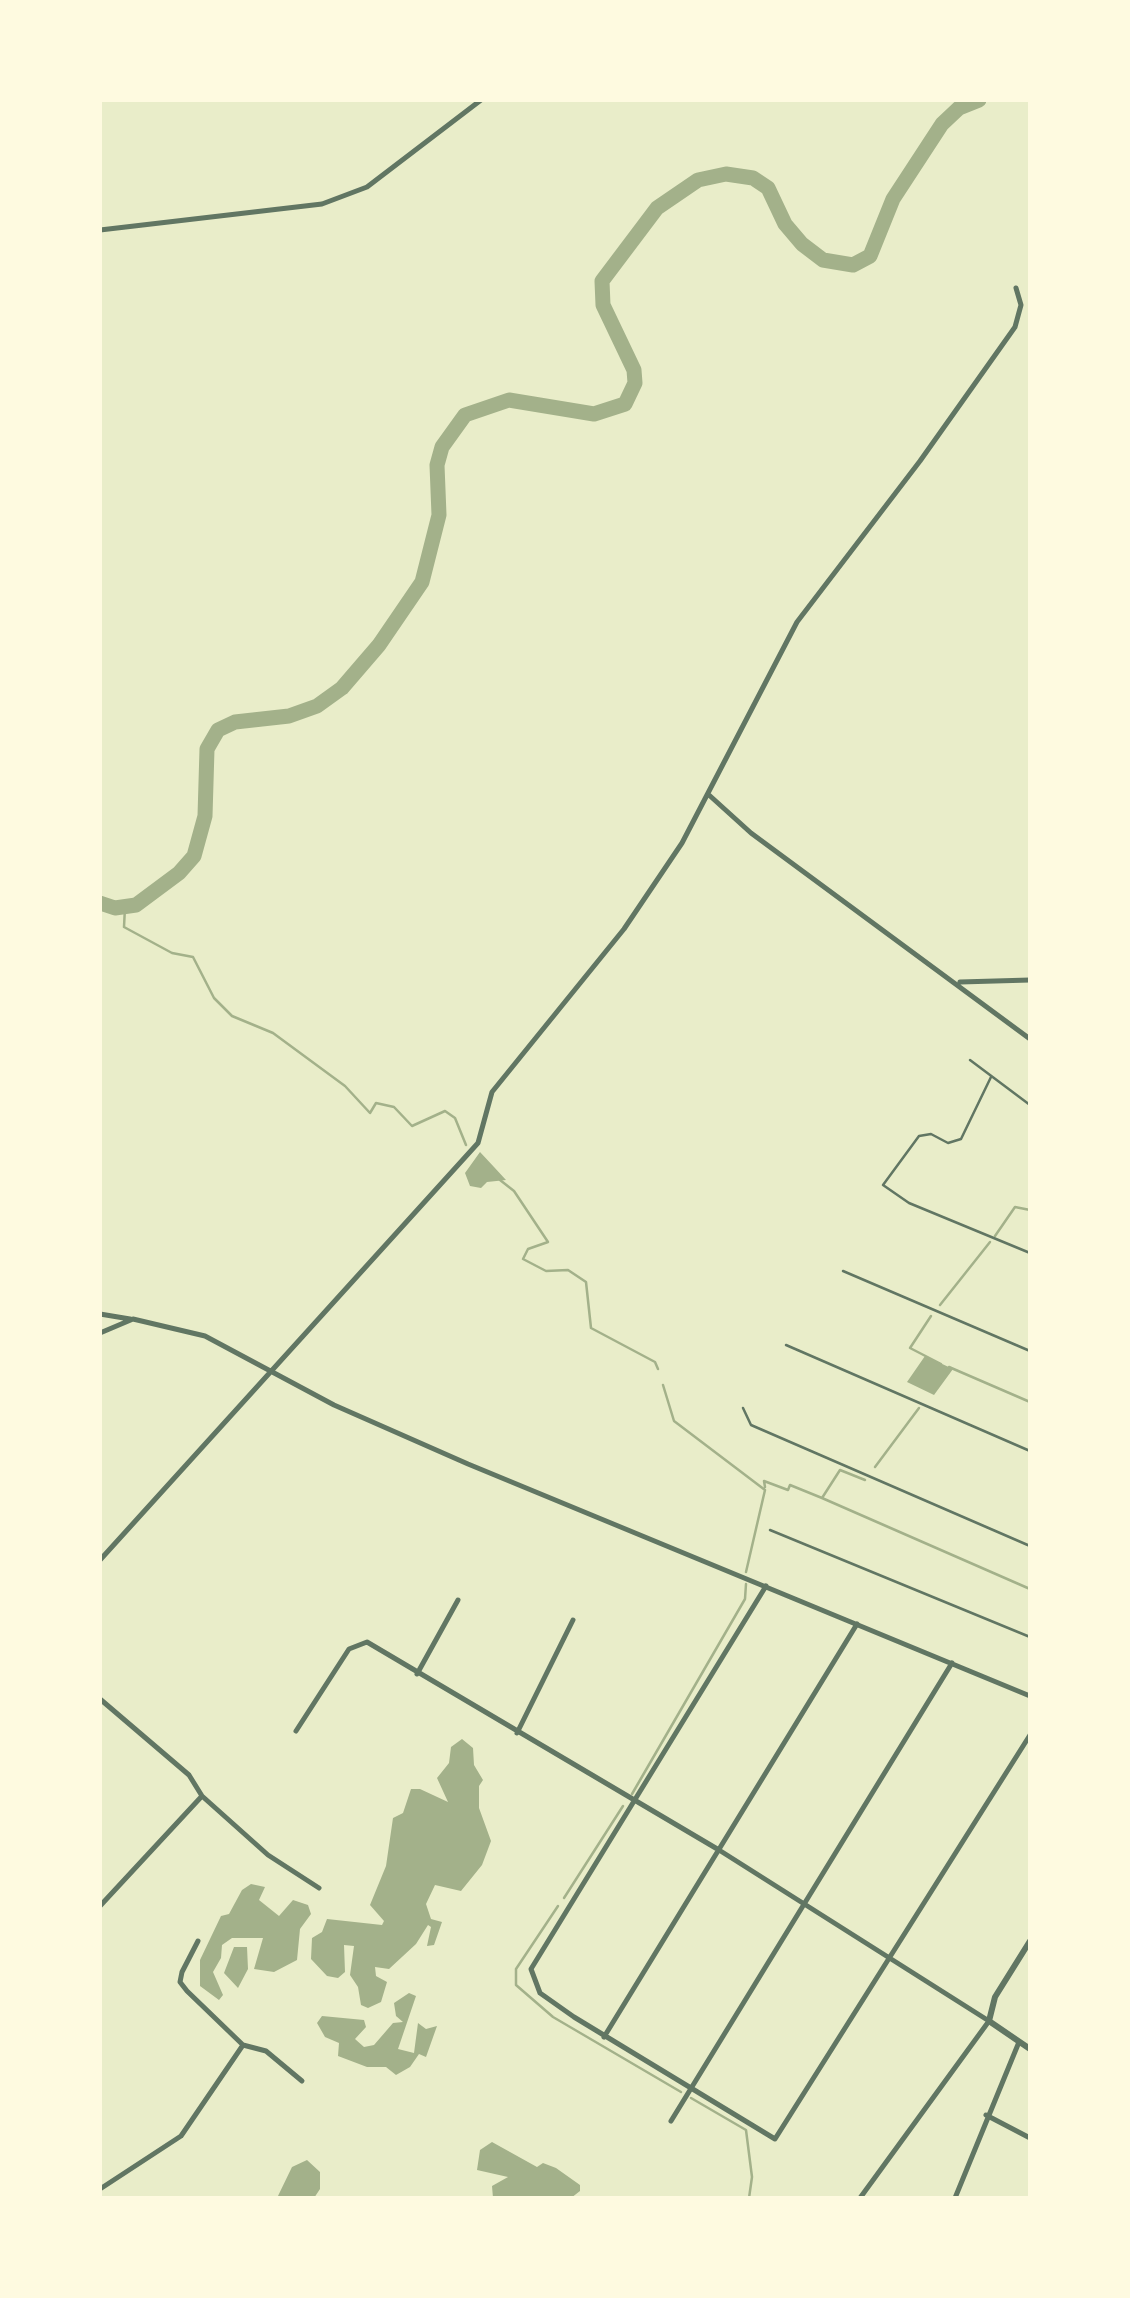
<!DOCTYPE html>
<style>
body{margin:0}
#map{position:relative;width:1130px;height:2298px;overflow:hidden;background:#e9edc9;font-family:"Alegreya Sans",sans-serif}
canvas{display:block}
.frame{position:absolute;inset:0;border:102px solid #fefae0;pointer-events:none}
</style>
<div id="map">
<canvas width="1130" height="2298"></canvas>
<div class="frame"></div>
</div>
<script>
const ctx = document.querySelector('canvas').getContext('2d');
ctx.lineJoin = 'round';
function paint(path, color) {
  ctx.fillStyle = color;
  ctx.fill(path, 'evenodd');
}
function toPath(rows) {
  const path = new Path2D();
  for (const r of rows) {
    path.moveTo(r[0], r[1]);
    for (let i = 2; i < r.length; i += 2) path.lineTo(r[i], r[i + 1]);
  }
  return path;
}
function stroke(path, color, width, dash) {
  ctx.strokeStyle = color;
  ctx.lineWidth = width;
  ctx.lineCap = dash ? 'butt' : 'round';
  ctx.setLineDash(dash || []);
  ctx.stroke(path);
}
paint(toPath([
 [480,1152,494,1167,506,1180,487,1182,481,1188,470,1186,465,1173],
 [925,1356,953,1369,934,1395,907,1382],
 [462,1739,473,1748,474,1765,483,1780,479,1786,479,1808,491,1841,482,1865,461,1891,435,1885,426,1904,431,1919,442,1922,434,1945,427,1946,431,1927,428,1925,416,1944,389,1969,375,1967,376,1976,387,1982,381,2002,368,2008,361,2005,358,1987,350,1975,354,1946,344,1945,345,1972,338,1978,327,1976,311,1959,312,1938,322,1932,327,1919,382,1925,384,1921,370,1905,386,1866,393,1818,403,1813,411,1789,420,1789,448,1802,437,1778,449,1763,451,1747],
 [251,1884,265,1887,259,1900,279,1916,293,1900,308,1905,311,1914,300,1929,297,1960,274,1972,254,1969,263,1938,232,1938,222,1945,221,1958,213,1972,223,1995,219,2000,200,1986,200,1960,221,1916,229,1914,242,1890],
 [234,1947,247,1947,248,1969,238,1988,224,1973],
 [409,1993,416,1996,398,2049,414,2053,418,2023,426,2029,437,2026,426,2057,419,2054,410,2067,396,2075,386,2067,367,2067,338,2056,339,2043,325,2037,317,2023,322,2016,364,2020,366,2027,355,2039,364,2047,374,2045,393,2023,403,2022,396,2016,394,2003],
 [492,2142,537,2167,543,2163,556,2168,580,2185,580,2191,571,2198,493,2198,492,2186,508,2177,477,2170,480,2150],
 [307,2160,320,2172,320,2189,314,2198,277,2198,292,2167]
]), '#a3b18a');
stroke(toPath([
 [125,907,124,927,172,953,193,957,214,998,232,1016,273,1033,345,1086,370,1113,376,1103,394,1107,412,1126,445,1111,455,1118,466,1145],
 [500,1180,514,1191,548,1242,528,1249,523,1259,546,1271,568,1270,586,1282,591,1328,655,1362,658,1369],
 [995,1236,1015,1207,1030,1210],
 [940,1305,990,1242],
 [931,1316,910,1348,941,1364],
 [949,1367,1030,1402],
 [663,1385,674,1421,765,1490,746,1572],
 [875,1467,919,1408],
 [765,1487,764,1481,788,1490,790,1485,822,1498,840,1470,865,1480],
 [822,1498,1030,1589],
 [632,1794,745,1599,746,1584],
 [564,1898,623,1806],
 [558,1906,516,1969,516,1985,553,2017,681,2092],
 [691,2098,746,2130,752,2177,749,2198]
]), '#a3b18a', 2.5);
stroke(toPath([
 [100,903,115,908,136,905,179,873,194,856,205,816,207,749,218,730,235,722,289,716,317,706,342,688,379,645,422,582,439,515,437,465,442,447,465,415,509,400,594,414,625,404,635,383,634,370,603,305,602,281,657,208,698,180,726,174,753,178,768,188,785,224,802,244,823,260,853,265,870,256,893,199,942,124,959,108,979,100]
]), '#a3b18a', 15);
stroke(toPath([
 [970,1060,1030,1105],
 [991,1077,961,1139,948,1143,931,1134,919,1136,883,1185,909,1203,1030,1253],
 [843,1271,1030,1351],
 [786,1345,1030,1451],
 [743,1408,751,1425,1030,1546],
 [770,1530,1030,1637]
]), '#617663', 2.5);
stroke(toPath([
 [100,230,322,204,367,187,481,100],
 [709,795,751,833,1030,1039],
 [960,982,1030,980],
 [100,1314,130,1319],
 [100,1333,133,1319,205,1336,334,1405,468,1464,1030,1696],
 [100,1560,478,1143,492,1092,624,929,682,843,797,622,920,461,1015,327,1021,305,1016,288],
 [766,1586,531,1969,540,1993,574,2017,775,2139,1030,1735],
 [417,1674,458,1600],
 [100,1699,189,1775,202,1796,268,1855,319,1888],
 [296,1731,349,1649,367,1642,719,1850,989,2021,860,2198],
 [517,1733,573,1620],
 [100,1906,202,1796],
 [198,1941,182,1972,180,1982,187,1991,243,2045,266,2051,302,2081],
 [604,2037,857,1624],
 [986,2115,1030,2138],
 [671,2121,952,1663],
 [100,2189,181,2136,243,2045],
 [955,2198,1019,2042]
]), '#617663', 5);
stroke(toPath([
 [1030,1941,995,1997,989,2021,1030,2049]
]), '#617663', 6);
</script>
